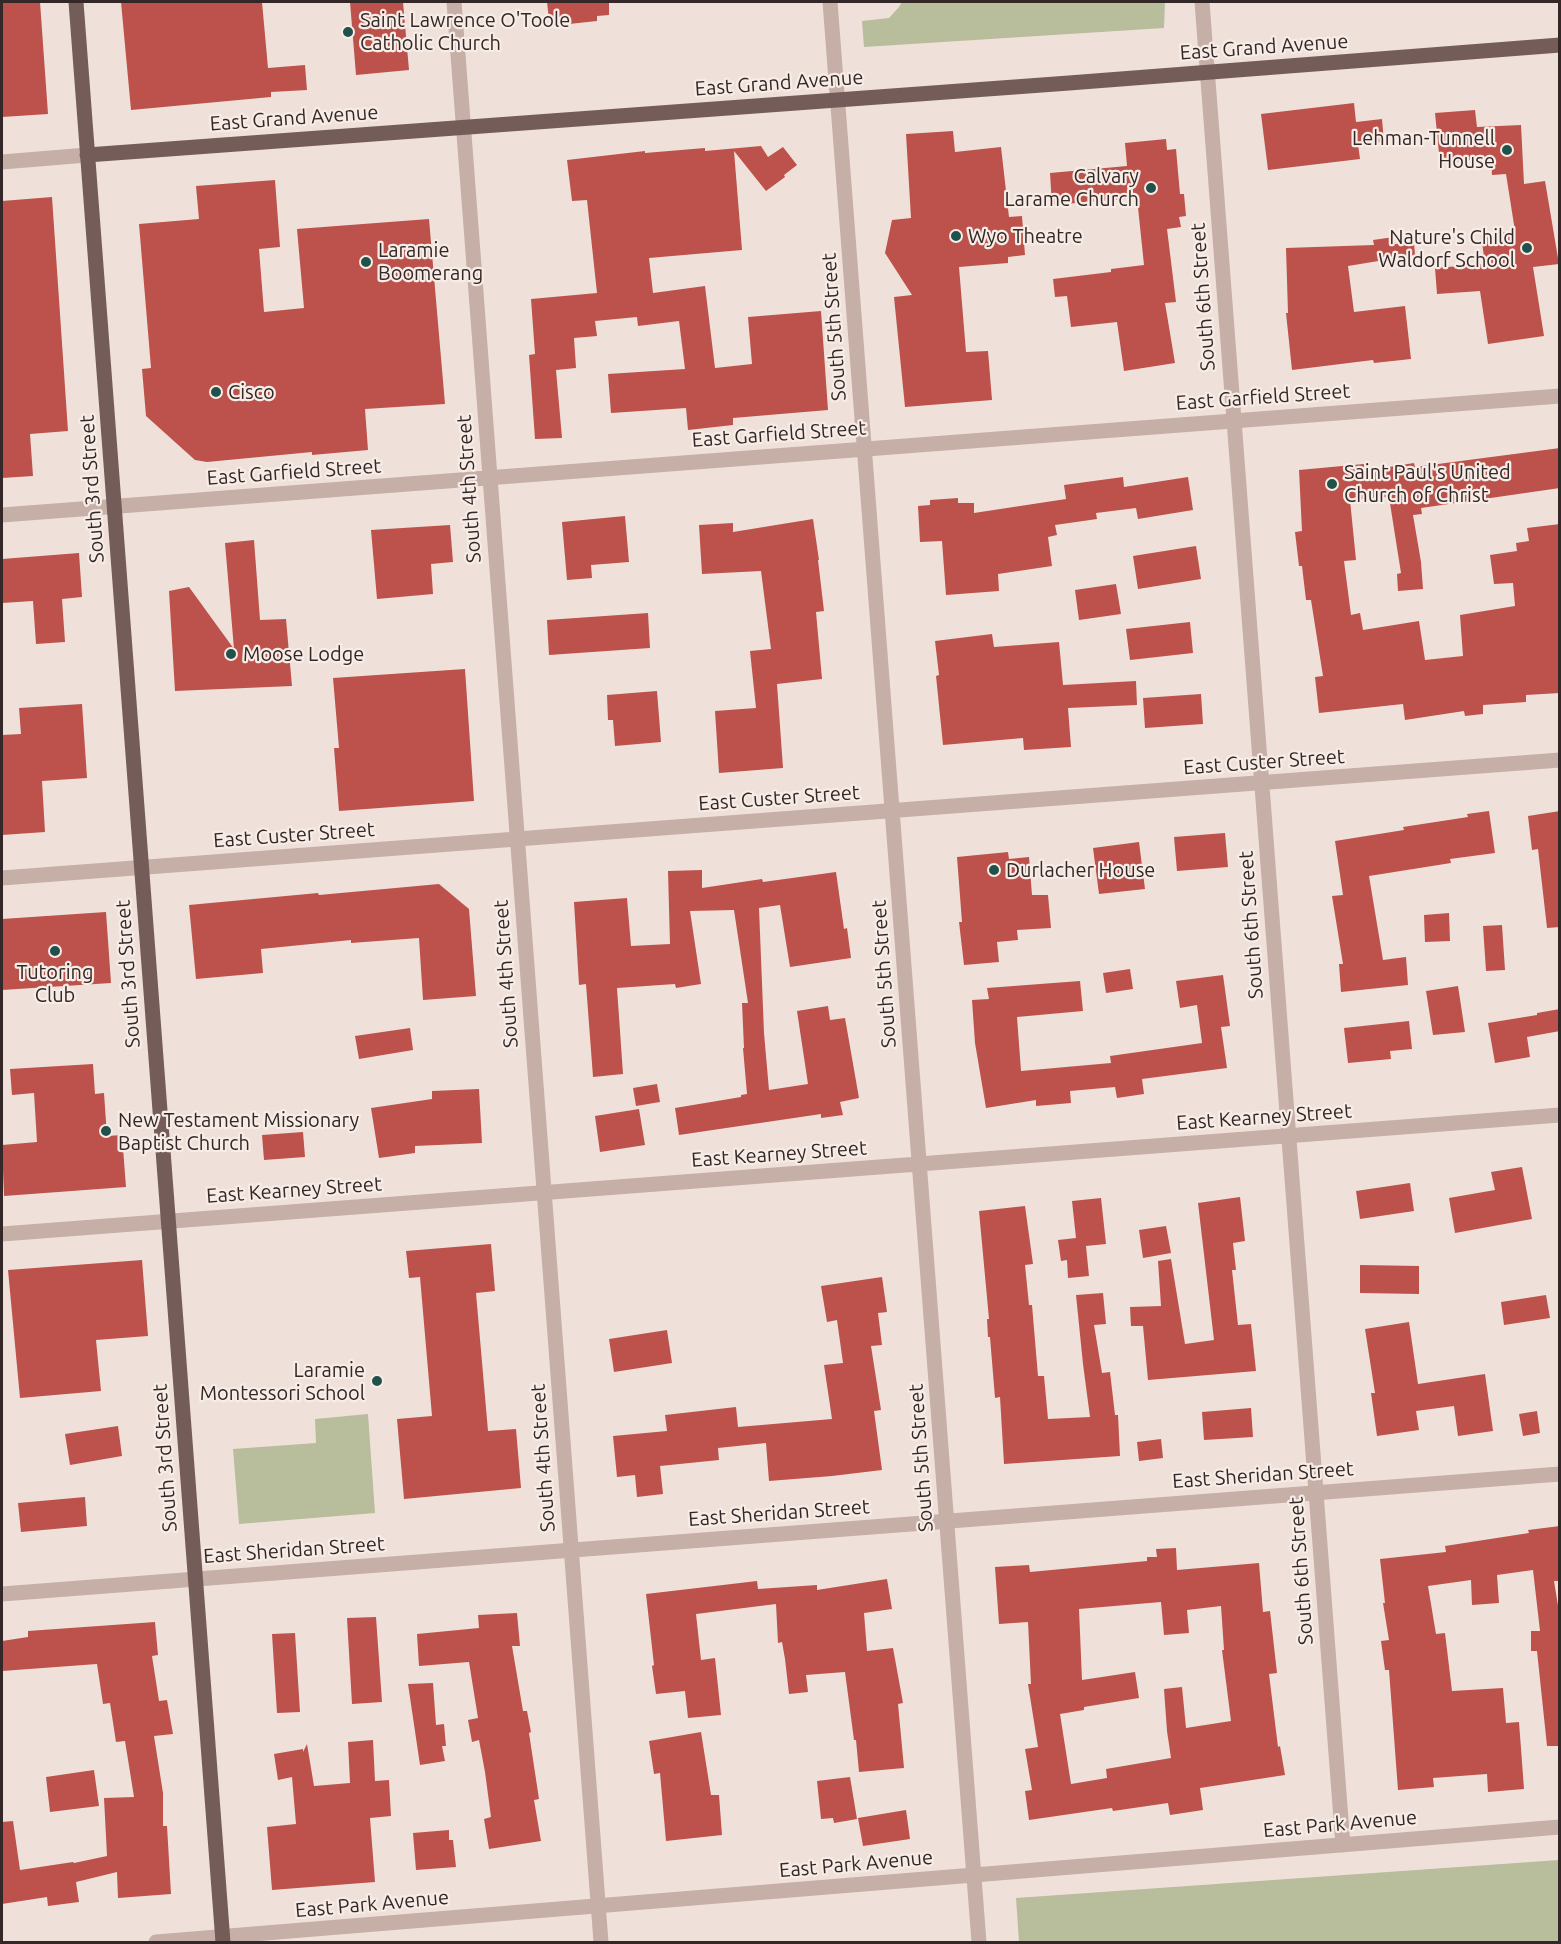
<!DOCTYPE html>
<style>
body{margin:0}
#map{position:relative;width:1561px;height:1944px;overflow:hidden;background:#efe1da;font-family:Ubuntu,sans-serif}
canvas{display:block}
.frame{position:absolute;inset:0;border:3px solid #332827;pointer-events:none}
</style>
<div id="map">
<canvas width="1561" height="1944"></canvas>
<div class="frame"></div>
</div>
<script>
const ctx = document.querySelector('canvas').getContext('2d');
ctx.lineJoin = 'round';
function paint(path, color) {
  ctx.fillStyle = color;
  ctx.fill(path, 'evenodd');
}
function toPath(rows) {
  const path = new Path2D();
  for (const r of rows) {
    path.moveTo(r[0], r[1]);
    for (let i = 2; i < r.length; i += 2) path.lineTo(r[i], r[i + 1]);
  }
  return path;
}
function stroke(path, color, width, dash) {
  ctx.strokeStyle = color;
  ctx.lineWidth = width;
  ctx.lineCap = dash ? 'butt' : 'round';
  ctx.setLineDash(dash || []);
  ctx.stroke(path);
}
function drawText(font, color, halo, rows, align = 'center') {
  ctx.font = font + ' Ubuntu,sans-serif';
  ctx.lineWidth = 4.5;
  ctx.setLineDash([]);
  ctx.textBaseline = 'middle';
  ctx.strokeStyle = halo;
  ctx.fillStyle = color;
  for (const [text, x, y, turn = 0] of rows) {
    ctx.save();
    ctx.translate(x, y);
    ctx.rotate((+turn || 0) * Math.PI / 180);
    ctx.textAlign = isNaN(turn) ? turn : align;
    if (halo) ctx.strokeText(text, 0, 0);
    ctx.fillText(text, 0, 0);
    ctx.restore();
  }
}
paint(toPath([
 [902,2,1165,2,1164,28,864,47,862,21,889,18,899,7],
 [368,1414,375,1513,239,1524,233,1449,316,1443,315,1419],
 [1559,1860,1559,1942,1019,1942,1016,1898]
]), '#b8bd9b');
paint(toPath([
 [2,2,40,2,48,114,2,117],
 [121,2,262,2,268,68,305,65,307,90,271,92,271,97,131,110],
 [350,2,403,2,409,70,356,75],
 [547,2,609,2,609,15,597,16,597,21,569,24,568,18,549,20],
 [1354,103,1356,122,1382,119,1384,142,1358,144,1360,159,1268,170,1261,114],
 [1475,110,1477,127,1521,125,1524,184,1545,181,1559,264,1533,267,1544,336,1488,344,1480,291,1437,294,1435,268,1485,264,1481,235,1515,231,1506,174,1492,175,1491,158,1440,163,1435,113],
 [953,131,955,152,1001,147,1009,217,1022,216,1025,255,1008,257,1008,263,959,267,966,352,988,351,992,400,905,407,894,297,912,295,885,253,892,220,911,218,906,134],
 [1166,139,1167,150,1176,149,1180,194,1184,194,1186,216,1179,217,1181,227,1167,229,1176,302,1165,303,1175,363,1124,371,1117,322,1071,327,1067,296,1055,297,1053,279,1111,272,1111,269,1144,265,1137,198,1052,205,1050,173,1127,166,1125,143],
 [761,146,768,157,783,147,797,165,784,175,785,177,766,191,734,151,742,250,649,258,653,293,705,286,715,368,752,364,748,317,821,311,828,410,733,418,733,425,688,430,686,408,611,413,608,374,685,369,679,321,638,326,637,317,595,321,597,336,574,338,576,368,556,370,562,438,535,439,529,355,535,354,531,299,597,293,587,200,572,201,567,160,645,151,645,153,705,148,705,151],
 [275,180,280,247,259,249,264,312,304,308,297,229,429,219,445,404,365,409,368,450,312,455,312,452,207,462,195,460,146,416,142,369,151,368,139,224,199,219,196,186],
 [52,197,68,431,30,434,33,476,2,478,2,201],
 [1394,237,1395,244,1414,243,1415,255,1348,266,1354,312,1405,306,1411,359,1374,363,1373,360,1292,370,1286,313,1288,313,1286,248,1374,245,1373,240],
 [1560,448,1560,488,1421,508,1422,514,1413,515,1421,562,1423,589,1398,591,1397,574,1401,573,1389,497,1350,500,1356,560,1344,561,1351,615,1360,613,1363,630,1419,621,1425,660,1463,656,1460,615,1515,606,1513,583,1494,584,1490,555,1517,551,1516,543,1529,541,1527,528,1560,524,1560,693,1526,695,1526,702,1483,705,1483,714,1465,716,1464,711,1405,720,1403,704,1319,713,1315,677,1323,676,1311,600,1306,600,1302,566,1299,566,1295,532,1302,531,1299,470,1364,464,1364,471,1414,463,1415,467],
 [1123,477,1124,487,1188,477,1193,510,1138,519,1136,508,1096,513,1097,519,1055,525,1057,535,1048,537,1052,566,998,574,999,591,946,595,942,541,920,542,918,506,930,505,930,500,958,498,958,503,974,503,974,513,1066,499,1064,485],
 [625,516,629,562,591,565,592,578,567,580,562,522],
 [813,519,819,560,818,560,824,611,816,612,822,679,777,684,783,768,719,773,715,711,756,708,750,651,771,649,761,571,702,574,699,525,733,523,733,532],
 [450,525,453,562,431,564,433,594,377,599,371,530],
 [254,540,260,620,286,619,292,686,175,691,169,591,189,587,234,649,225,543],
 [1196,546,1201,579,1138,589,1133,556],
 [79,553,82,597,62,599,65,642,36,644,33,601,2,603,2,559],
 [1116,584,1121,614,1079,620,1075,590],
 [648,613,650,648,549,655,547,620],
 [1190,622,1193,653,1130,660,1126,629],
 [992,634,994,647,1059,642,1063,685,1136,681,1137,705,1068,708,1071,747,1024,750,1023,738,943,745,936,676,939,675,935,641],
 [465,669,474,801,339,811,334,748,339,748,333,678],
 [657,691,661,742,615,746,613,720,608,720,607,695],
 [1201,694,1203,724,1145,728,1143,698],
 [82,704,87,778,42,781,45,832,2,835,2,735,21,734,19,708],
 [1489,811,1495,853,1450,859,1451,863,1369,876,1383,960,1406,957,1408,985,1341,992,1339,964,1343,964,1332,896,1343,895,1335,841,1404,830,1403,827,1468,817,1467,814],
 [1560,811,1560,927,1547,928,1538,849,1532,850,1528,816],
 [1225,833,1228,867,1177,871,1174,837],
 [1139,842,1145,889,1099,894,1093,848],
 [1008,852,1009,859,1029,857,1032,895,1048,895,1051,928,1017,930,1018,940,997,942,999,962,964,965,959,922,962,922,957,857],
 [702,870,702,888,762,879,763,882,836,872,844,929,847,928,851,958,790,967,780,905,759,908,764,1033,769,1090,808,1084,797,1011,828,1006,830,1020,845,1018,859,1098,840,1102,843,1115,821,1118,821,1114,679,1135,675,1108,741,1097,741,1095,747,1094,743,1048,744,1048,742,1003,748,1003,734,910,690,911,701,984,676,988,675,984,617,988,623,1074,593,1077,586,984,579,985,574,902,627,898,631,946,670,944,668,871],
 [439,884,469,909,476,996,423,1000,419,938,351,943,351,940,261,949,263,973,196,979,189,905,318,893,319,895],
 [106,912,111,983,2,990,2,919],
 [1449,913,1450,941,1425,942,1424,915],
 [1502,925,1505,970,1486,971,1483,926],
 [1130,969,1133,989,1106,993,1103,973],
 [1223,975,1230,1026,1221,1027,1227,1068,1142,1079,1144,1094,1117,1098,1115,1087,1070,1091,1071,1103,1036,1106,1036,1100,986,1108,975,1043,972,1000,989,999,987,988,1080,981,1083,1011,1017,1017,1021,1071,1111,1063,1110,1056,1202,1043,1197,1005,1180,1008,1176,981],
 [1458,986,1465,1032,1433,1035,1426,991],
 [1560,1009,1560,1031,1527,1037,1530,1057,1495,1063,1488,1023,1537,1015,1537,1013],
 [1409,1021,1412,1049,1390,1051,1391,1059,1348,1063,1344,1028],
 [410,1028,413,1050,359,1059,355,1036],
 [93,1064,95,1094,104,1093,107,1136,122,1135,126,1187,4,1196,2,1145,37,1142,34,1093,12,1095,10,1069],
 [657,1084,660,1102,636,1106,633,1088],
 [479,1089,482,1143,415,1146,415,1153,379,1158,371,1108,432,1099,432,1091],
 [639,1109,645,1145,600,1152,595,1116],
 [303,1132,305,1157,264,1160,262,1135],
 [1522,1167,1532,1219,1455,1233,1449,1198,1495,1190,1491,1172],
 [1410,1183,1414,1211,1360,1219,1356,1191],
 [1240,1197,1245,1241,1233,1243,1236,1270,1232,1270,1238,1325,1251,1324,1256,1371,1148,1380,1143,1326,1131,1326,1130,1307,1161,1306,1158,1261,1171,1259,1185,1344,1214,1340,1198,1203],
 [1101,1198,1106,1244,1086,1246,1089,1276,1068,1278,1067,1260,1061,1261,1058,1240,1076,1238,1072,1201],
 [1025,1206,1033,1264,1025,1265,1029,1305,1032,1305,1038,1376,1044,1376,1048,1419,1090,1417,1083,1364,1076,1295,1103,1293,1106,1324,1094,1325,1102,1373,1110,1372,1115,1415,1118,1415,1120,1456,1004,1464,1000,1397,995,1398,990,1337,988,1337,987,1319,989,1319,979,1211],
 [1166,1226,1171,1253,1143,1258,1139,1230],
 [491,1244,495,1291,476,1293,488,1431,516,1429,521,1488,404,1499,397,1419,432,1416,420,1277,409,1278,406,1251],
 [142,1260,148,1336,96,1340,101,1391,20,1398,8,1270],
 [1360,1265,1419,1266,1419,1294,1360,1293],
 [882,1277,887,1312,878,1313,882,1345,871,1346,881,1410,874,1411,882,1470,832,1476,769,1481,766,1443,718,1448,719,1460,660,1466,663,1494,637,1497,635,1475,617,1477,613,1436,667,1431,665,1415,736,1407,738,1427,832,1419,824,1365,843,1363,837,1320,827,1322,821,1286],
 [1546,1295,1550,1318,1504,1325,1501,1302],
 [1409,1322,1418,1384,1485,1374,1493,1431,1458,1436,1454,1406,1416,1411,1419,1430,1377,1436,1371,1393,1375,1393,1365,1329],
 [667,1330,672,1363,614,1372,609,1339],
 [1251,1408,1253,1437,1204,1440,1202,1412],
 [1537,1411,1540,1433,1523,1436,1519,1414],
 [118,1426,122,1456,70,1465,65,1434],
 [1161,1439,1163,1458,1139,1461,1137,1442],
 [85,1497,87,1526,21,1532,18,1503],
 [1560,1526,1560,1581,1554,1581,1560,1618,1560,1746,1547,1746,1537,1651,1531,1651,1531,1631,1540,1631,1533,1570,1497,1575,1499,1603,1472,1605,1471,1580,1428,1586,1436,1634,1445,1633,1452,1691,1503,1688,1506,1723,1519,1722,1524,1789,1488,1792,1487,1774,1433,1778,1434,1787,1398,1790,1389,1670,1385,1670,1381,1641,1389,1640,1383,1603,1385,1603,1380,1559,1446,1552,1445,1546,1529,1533,1528,1530],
 [1176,1548,1177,1570,1259,1563,1263,1612,1270,1611,1277,1673,1269,1674,1278,1747,1280,1746,1285,1775,1200,1788,1203,1810,1170,1815,1168,1803,1113,1811,1112,1808,1029,1820,1025,1791,1032,1790,1025,1749,1038,1747,1028,1684,1031,1684,1028,1622,999,1624,995,1567,1029,1565,1030,1572,1147,1561,1147,1557,1157,1557,1156,1549],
 [1161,1602,1164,1635,1189,1633,1187,1610,1221,1606,1224,1650,1222,1650,1231,1721,1186,1728,1182,1687,1164,1689,1167,1731,1171,1758,1106,1769,1107,1778,1071,1784,1060,1714,1084,1710,1084,1707,1139,1698,1135,1672,1082,1680,1079,1609],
 [887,1579,892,1609,864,1613,867,1651,893,1648,903,1703,898,1704,904,1768,859,1772,856,1740,854,1740,845,1672,806,1675,808,1692,789,1694,785,1659,782,1642,778,1643,776,1604,696,1614,701,1660,715,1658,721,1715,688,1718,685,1691,656,1694,652,1666,654,1665,646,1594,757,1581,758,1589,817,1585,817,1590],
 [517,1613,520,1646,512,1646,523,1711,527,1711,531,1732,529,1733,539,1799,534,1800,541,1841,489,1849,484,1819,491,1817,485,1772,479,1740,472,1742,468,1720,478,1718,469,1662,419,1666,417,1634,479,1628,478,1615],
 [376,1617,382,1702,352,1704,347,1618],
 [155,1622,158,1655,152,1656,159,1701,167,1700,173,1734,154,1736,163,1793,163,1826,167,1826,171,1894,118,1898,117,1872,76,1882,79,1902,48,1906,47,1897,2,1904,2,1822,13,1821,20,1870,73,1862,74,1863,107,1856,104,1798,134,1797,125,1741,116,1742,110,1703,103,1704,97,1664,2,1671,2,1641,28,1637,28,1631],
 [295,1633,300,1712,277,1713,272,1634],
 [433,1683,436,1725,444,1724,446,1746,442,1746,445,1761,420,1765,408,1684],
 [701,1732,711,1795,719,1795,722,1835,666,1841,660,1773,654,1774,649,1741],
 [373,1740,375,1781,389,1780,391,1816,370,1818,375,1882,272,1890,267,1827,296,1824,292,1777,278,1780,274,1754,303,1749,303,1752,307,1744,314,1786,350,1783,348,1742],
 [94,1770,99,1806,50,1812,46,1777],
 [850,1777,857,1819,834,1823,833,1818,821,1819,817,1781],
 [906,1810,910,1839,863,1846,858,1818],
 [449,1830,449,1840,453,1840,456,1867,416,1870,413,1833]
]), '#bc524b');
stroke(toPath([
 [830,2,979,1942],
 [1202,2,1343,1845],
 [2,878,1560,760],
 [2,1234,1560,1115],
 [156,1942,1560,1827]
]), '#c6afa7', 15);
stroke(toPath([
 [454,2,601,1942],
 [2,162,87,155],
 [2,515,1560,396],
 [2,1594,1560,1474]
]), '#c6afa7', 15);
stroke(toPath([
 [76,2,223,1942],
 [87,155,1069,83,1560,45]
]), '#745d59', 15);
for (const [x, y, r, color] of [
 [348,32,6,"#20514b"],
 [1507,150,6,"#20514b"],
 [1151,188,6,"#20514b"],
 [956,236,6,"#20514b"],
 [1527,248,6,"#20514b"],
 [366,262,6,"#20514b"],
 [216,392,6,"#20514b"],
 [1332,484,6,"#20514b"],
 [231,654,6,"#20514b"],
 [994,870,6,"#20514b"],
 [55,951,6,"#20514b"],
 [106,1131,6,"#20514b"],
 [377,1381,6,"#20514b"]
]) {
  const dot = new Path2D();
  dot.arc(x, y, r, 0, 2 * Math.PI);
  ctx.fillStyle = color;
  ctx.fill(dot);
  stroke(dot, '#f7ece6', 2);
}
drawText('20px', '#332827', '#f7ece6', [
 ["Saint Lawrence O'Toole",360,20],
 ["Catholic Church",360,43],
 ["Lehman-Tunnell",1495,138,"right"],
 ["House",1495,161,"right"],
 ["Calvary",1139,176,"right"],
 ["Larame Church",1139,199,"right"],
 ["Wyo Theatre",968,236],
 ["Nature's Child",1515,237,"right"],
 ["Waldorf School",1515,260,"right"],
 ["Laramie",378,250],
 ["Boomerang",378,273],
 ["Cisco",228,392],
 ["Saint Paul's United",1344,472],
 ["Church of Christ",1344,495],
 ["Moose Lodge",243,654],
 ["Durlacher House",1006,870],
 ["Tutoring",55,972,"center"],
 ["Club",55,995,"center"],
 ["New Testament Missionary",118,1120],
 ["Baptist Church",118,1143],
 ["Laramie",365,1370,"right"],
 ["Montessori School",365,1393,"right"]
], 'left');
drawText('20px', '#332827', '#f7ece6', [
 ["East Grand Avenue",1264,47,-4],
 ["East Grand Avenue",779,83,-4],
 ["East Grand Avenue",294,118,-4],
 ["South 6th Street",1203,297,-94],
 ["South 5th Street",834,327,-94],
 ["East Garfield Street",1263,397,-4],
 ["East Garfield Street",779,434,-4],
 ["East Garfield Street",294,472,-4],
 ["South 3rd Street",92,489,-94],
 ["South 4th Street",469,489,-94],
 ["East Custer Street",1264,762,-4],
 ["East Custer Street",779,798,-4],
 ["East Custer Street",294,835,-4],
 ["South 6th Street",1251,925,-94],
 ["South 3rd Street",128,974,-94],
 ["South 4th Street",506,974,-94],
 ["South 5th Street",884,974,-94],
 ["East Kearney Street",1264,1117,-4],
 ["East Kearney Street",779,1154,-4],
 ["East Kearney Street",294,1190,-4],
 ["South 3rd Street",165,1458,-94],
 ["South 4th Street",543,1458,-94],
 ["South 5th Street",921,1458,-94],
 ["East Sheridan Street",1263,1475,-4],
 ["East Sheridan Street",779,1513,-4],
 ["East Sheridan Street",294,1550,-4],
 ["South 6th Street",1301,1571,-94],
 ["East Park Avenue",1340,1824,-5],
 ["East Park Avenue",856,1864,-5],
 ["East Park Avenue",372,1904,-5]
]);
</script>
